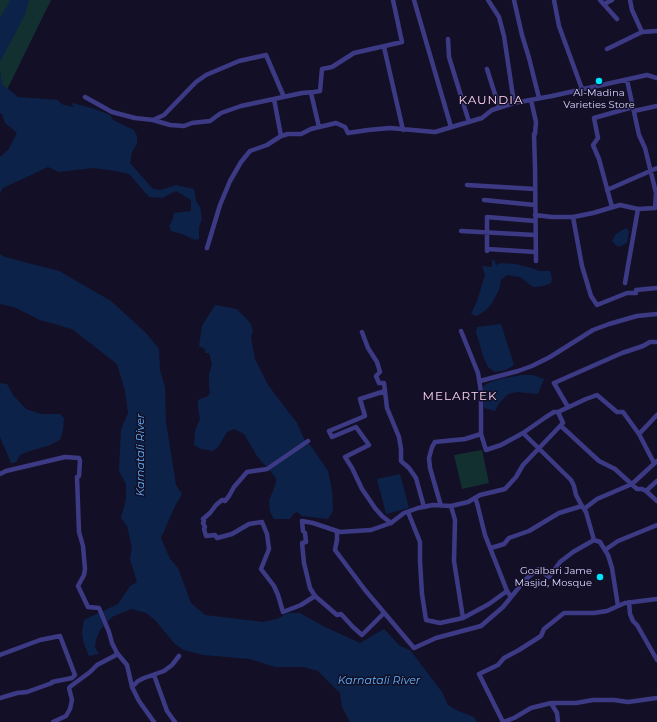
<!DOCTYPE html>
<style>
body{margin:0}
canvas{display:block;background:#130f26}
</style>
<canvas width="657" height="722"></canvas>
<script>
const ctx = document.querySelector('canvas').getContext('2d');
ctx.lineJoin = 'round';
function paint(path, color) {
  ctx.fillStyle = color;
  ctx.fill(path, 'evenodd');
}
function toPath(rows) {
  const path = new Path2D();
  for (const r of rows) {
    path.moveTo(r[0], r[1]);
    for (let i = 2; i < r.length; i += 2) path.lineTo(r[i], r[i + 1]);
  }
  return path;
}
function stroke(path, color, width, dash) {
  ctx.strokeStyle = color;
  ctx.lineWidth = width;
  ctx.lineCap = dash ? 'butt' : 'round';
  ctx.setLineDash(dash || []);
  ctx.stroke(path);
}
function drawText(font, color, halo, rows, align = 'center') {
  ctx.font = font + ' Montserrat,sans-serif';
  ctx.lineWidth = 3;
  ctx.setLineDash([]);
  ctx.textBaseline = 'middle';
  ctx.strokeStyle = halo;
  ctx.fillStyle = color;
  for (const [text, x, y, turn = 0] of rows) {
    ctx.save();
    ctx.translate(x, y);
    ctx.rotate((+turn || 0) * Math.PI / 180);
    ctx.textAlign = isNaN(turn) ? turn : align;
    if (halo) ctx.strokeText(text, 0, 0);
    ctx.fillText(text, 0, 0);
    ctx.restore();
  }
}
paint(toPath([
 [0,0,51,0,0,104],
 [482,450,489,483,462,489,454,455]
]), '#12302f');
paint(toPath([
 [10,0,29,0,25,15,0,62,0,18],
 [0,68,2,84,18,97,58,100,61,104,73,107,72,103,92,108,110,115,113,120,134,130,137,136,137,144,132,152,130,163,153,189,161,190,176,185,194,189,196,201,200,207,202,219,199,227,199,239,195,240,182,234,171,231,169,226,173,219,174,213,191,211,191,200,176,191,162,198,149,197,129,174,115,171,93,168,59,172,48,167,3,188,0,193,0,157,8,150,17,133,5,123,2,114,0,113],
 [626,228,629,231,627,243,618,247,612,241,616,234],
 [0,254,5,257,59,271,111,301,146,333,159,349,160,370,165,387,166,422,176,485,182,494,175,506,161,538,170,559,178,568,191,603,205,615,263,622,277,619,288,613,300,613,323,626,360,643,384,629,400,646,410,650,442,692,448,705,456,710,474,717,477,722,350,722,342,707,340,693,318,671,303,667,275,667,250,659,203,655,184,650,175,644,155,620,146,613,131,609,112,617,100,630,96,640,95,647,99,654,89,656,83,641,82,632,84,620,118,604,130,586,137,582,130,559,132,547,127,526,121,518,126,499,126,484,119,471,121,429,128,413,125,391,117,364,72,329,40,320,14,307,0,304],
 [492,260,494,260,496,265,501,263,515,264,535,269,538,271,550,271,552,278,551,283,544,286,533,287,520,277,507,275,501,280,499,290,492,303,486,310,477,316,471,314,477,301,485,275,482,266,492,267],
 [215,305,237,309,251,324,253,331,251,338,255,359,268,385,297,423,305,441,311,446,328,471,332,491,333,511,328,519,302,516,297,512,293,514,290,519,274,519,270,512,269,501,276,483,276,478,257,456,244,434,234,429,227,432,218,447,213,451,201,449,194,445,195,431,200,419,198,408,198,400,208,396,210,392,209,386,209,374,212,364,209,353,205,353,205,349,199,346,202,326],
 [501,324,514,365,506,370,495,372,488,367,483,356,476,332,477,327],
 [522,375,533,375,544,379,538,394,517,392,508,394,499,403,495,411,484,408,483,387,486,384,499,379],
 [0,383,7,384,13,395,26,409,41,414,60,414,64,418,63,430,60,440,50,445,27,452,20,455,17,461,14,463,11,463,0,437],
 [400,474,409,508,386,514,377,479]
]), '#0c2248');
stroke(toPath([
 [414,0,451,127],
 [488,0,499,17,504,36,514,103],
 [514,0,522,35,529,58,539,98],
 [554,0,559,26,582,89],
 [600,0,617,19],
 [630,0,632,10,642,32],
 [604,4,612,0],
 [448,39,449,57,469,122],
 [384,47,403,130],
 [607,49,642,32,657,31],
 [487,69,499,107],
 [311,93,319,127],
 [85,97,112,112,135,118,153,120,170,125,184,126,192,123,210,121,221,113,241,106,302,93,314,92,320,91,322,69,332,67,354,53,402,42,393,0],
 [274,99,281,136],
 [531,100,536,122,535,134,534,134,535,167,536,261],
 [634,111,657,106],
 [153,120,164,115,196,82,206,75,239,61,266,55,284,97],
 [467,185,535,189],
 [607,190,657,168],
 [484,200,535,205],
 [612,207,599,159,593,145,598,138,594,118,633,107],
 [535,215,552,217,573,217,593,213,620,205,638,209,655,208,656,193,645,148,639,135,627,80],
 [573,217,582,266,591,296,597,305,627,293,636,293,636,290,657,288],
 [461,231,535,235],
 [207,248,220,205,230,181,241,162,250,151,267,145,281,136,288,134,301,134,311,129,336,123,345,127,348,133,368,130,390,128,435,132,482,118,492,110,514,103,552,96,647,75,657,78],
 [487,249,536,252],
 [487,251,487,217,535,221],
 [625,283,638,209],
 [461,331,478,373,481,392,481,434,486,450,501,445,523,433],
 [362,332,368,348,377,362,380,372,376,376,379,383,384,383,387,408,399,437,401,449,401,461,409,468,416,478,424,507],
 [480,381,518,371,532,366,550,357,593,330,609,324,637,316,657,314],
 [385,391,360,399,365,416,329,431,332,437,356,427,369,445,345,457,352,468,362,489,375,508,382,516,391,523],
 [568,407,554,383,622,353,643,346,650,342,657,342],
 [558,412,554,412,546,417,523,433,571,480,574,486,576,495,582,506],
 [561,426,599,461,615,469,637,489,642,489,646,491,657,501],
 [639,434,654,463],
 [308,441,267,469,247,472,234,487,229,496,225,501,222,500,216,505,210,513,203,519,204,521,203,523,205,527,204,529,206,536,215,535,217,538,232,534,249,524,262,522,267,534,269,549,261,569,274,586,278,595,283,612,301,605,315,596,310,588,304,563,302,543,306,542,305,533,303,531,302,521,313,523,340,532,371,530,391,523,404,513,418,508,433,505,451,506,468,502,480,495,505,489,516,477,523,465,563,423,558,412,586,399,597,395,617,412,623,412,639,434,657,415],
 [0,474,6,471,65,457,79,458,80,461,79,476,77,477,79,532,83,546,85,569,84,575,78,586,88,607,99,608,109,632,112,643,117,653,127,665,132,687,139,701,154,722],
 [646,491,657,481],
 [475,498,477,503,485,535,507,591],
 [441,506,430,468,429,458,432,447,435,442,465,439,481,434],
 [451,506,455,520,454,561,463,618],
 [584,509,597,499,632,484,657,461],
 [408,512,420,542,420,561,422,594,426,620,440,623,463,618,489,604,507,591,511,597],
 [337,531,337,540,335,550,365,590,414,648,436,638,481,626,503,607,525,580,538,569,549,577,560,562,573,552,594,540,600,542,608,555,612,568,618,606,607,611,594,613,564,613,544,629,541,636,519,650,504,658,498,665,479,674,503,722],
 [491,548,504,544,509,538,529,531,559,513,582,506,586,512,594,540],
 [605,550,618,541,657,525],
 [315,596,337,615,341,614,353,627,362,635,384,613],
 [629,602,630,614,633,621,637,625,657,660],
 [618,606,625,603,657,599],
 [0,655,40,640,60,636,75,675,72,678,52,682,52,683,27,692,17,693,0,698],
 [154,675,167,711,175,722],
 [132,687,138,681,144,678,164,671,172,665,179,656],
 [551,703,557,713,558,722],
 [53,722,66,716,70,709,72,700,69,688,71,686,90,672,97,665,118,654],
 [503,722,514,718,531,708,551,703,576,703,593,700,614,700,628,702,657,698]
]), '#3d3a85', 4.5);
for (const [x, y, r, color] of [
 [599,81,4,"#00e5ff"],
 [600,577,4,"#00e5ff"]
]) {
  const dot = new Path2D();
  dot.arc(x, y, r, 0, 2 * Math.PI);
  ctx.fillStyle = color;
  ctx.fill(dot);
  stroke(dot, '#130f26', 1.5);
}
drawText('10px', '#d9d4ff', '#130f26', [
 ["Al-Madina",599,93],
 ["Varieties Store",599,105],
 ["Goalbari Jame",592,571,"right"],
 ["Masjid, Mosque",592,583,"right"]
]);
drawText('italic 11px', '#62b6ff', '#130f26', [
 ["Karnatali River",141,455,-90],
 ["Karnatali River",379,681]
]);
ctx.letterSpacing = '1px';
drawText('12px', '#ffd6f0', '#130f26', [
 ["KAUNDIA",491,100],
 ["MELARTEK",460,396]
]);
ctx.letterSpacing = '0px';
</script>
